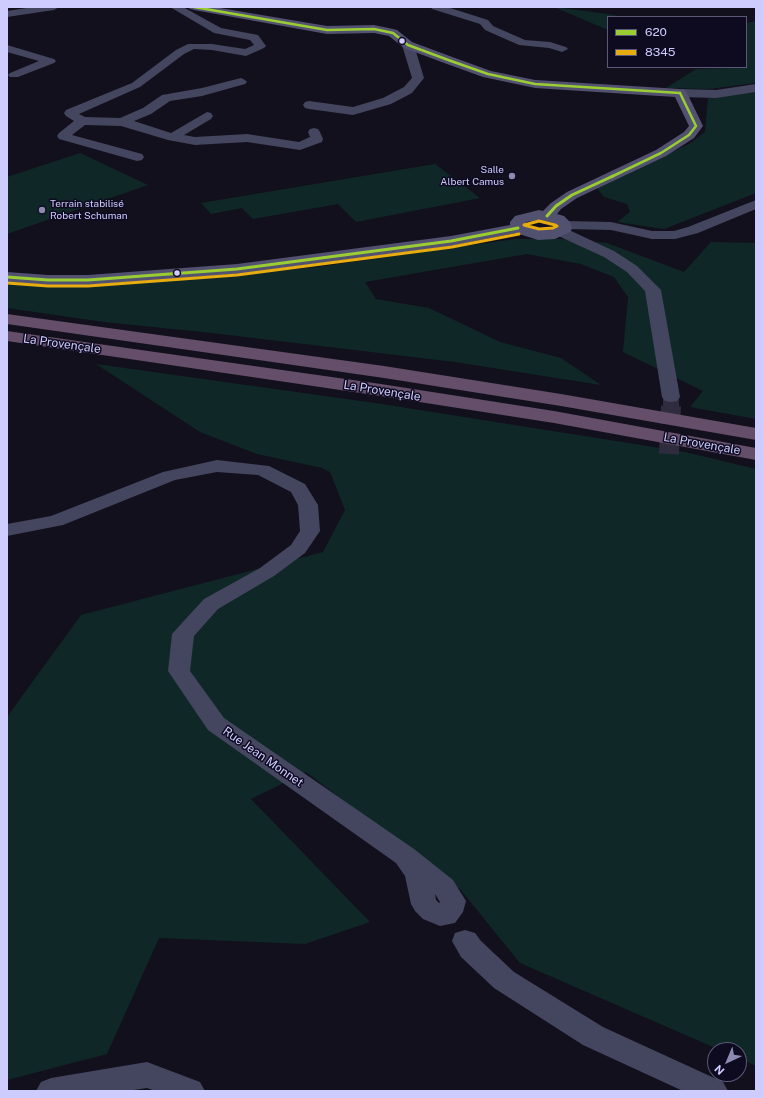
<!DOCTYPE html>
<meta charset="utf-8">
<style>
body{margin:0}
#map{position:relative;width:763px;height:1098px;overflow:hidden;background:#12101c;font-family:"Public Sans",sans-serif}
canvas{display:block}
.frame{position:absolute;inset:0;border:8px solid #ceccff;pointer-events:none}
.legend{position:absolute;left:607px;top:16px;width:140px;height:52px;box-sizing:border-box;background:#0e0b21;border:1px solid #5b587a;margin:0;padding:5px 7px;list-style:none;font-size:12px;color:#ceccff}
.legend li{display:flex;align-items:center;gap:8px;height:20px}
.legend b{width:20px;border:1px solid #5b587a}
.north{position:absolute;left:707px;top:1042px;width:40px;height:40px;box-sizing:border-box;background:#0e0b21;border:1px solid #5b587a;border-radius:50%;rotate:224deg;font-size:11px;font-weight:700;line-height:16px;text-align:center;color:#ceccff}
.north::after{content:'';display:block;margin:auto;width:14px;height:18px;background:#8c8ab0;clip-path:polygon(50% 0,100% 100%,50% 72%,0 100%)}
</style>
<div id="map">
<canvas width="763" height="1098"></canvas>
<div class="frame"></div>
<ul class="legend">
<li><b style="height:5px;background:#9acd32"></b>620</li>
<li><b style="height:5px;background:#e6ac10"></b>8345</li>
</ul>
<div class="north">N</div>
</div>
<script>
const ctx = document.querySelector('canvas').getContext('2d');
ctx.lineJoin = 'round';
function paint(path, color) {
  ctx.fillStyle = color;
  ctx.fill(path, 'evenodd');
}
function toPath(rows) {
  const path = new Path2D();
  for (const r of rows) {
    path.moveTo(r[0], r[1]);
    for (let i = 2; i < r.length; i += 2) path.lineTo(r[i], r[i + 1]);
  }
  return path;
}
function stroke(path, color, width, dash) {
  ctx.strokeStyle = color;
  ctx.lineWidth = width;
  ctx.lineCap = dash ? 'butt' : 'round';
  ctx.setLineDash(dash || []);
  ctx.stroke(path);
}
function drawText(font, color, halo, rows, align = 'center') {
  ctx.font = font + ' "Public Sans",sans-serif';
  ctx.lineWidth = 3;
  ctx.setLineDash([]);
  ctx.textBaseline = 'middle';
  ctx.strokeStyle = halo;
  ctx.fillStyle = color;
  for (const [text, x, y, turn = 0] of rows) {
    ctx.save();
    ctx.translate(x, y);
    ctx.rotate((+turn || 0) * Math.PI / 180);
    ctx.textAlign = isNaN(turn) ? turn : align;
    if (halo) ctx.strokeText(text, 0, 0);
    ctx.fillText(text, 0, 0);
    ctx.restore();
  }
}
paint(toPath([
 [554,7,608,14,623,17,608,17,608,30],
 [756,21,756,83,709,89,666,88,696,69,740,68,741,67,746,67,746,23],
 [756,92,756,193,664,229,617,222,630,212,627,204,604,197,596,187,689,144,705,132,708,98],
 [80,153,148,185,7,234,7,177],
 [435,164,480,198,356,222,338,204,253,219,242,208,211,214,201,203],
 [515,239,560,239,607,243,684,272,711,242,756,243,756,419,690,407,703,391,623,352,628,297,614,277,581,264,527,254,365,282,376,299,429,308,500,342,561,358,601,385,455,362,212,333,104,322,7,308,7,280,81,285,200,278,317,267],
 [96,364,382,404,685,452,756,469,756,1066,739,1058,739,1050,720,1050,520,963,460,889,306,772,251,799,370,922,305,944,159,938,107,1054,7,1080,7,717,81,615,323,552,345,510,330,472,322,468,257,454,200,432]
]), '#0f2827');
stroke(toPath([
 [671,407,671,397]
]), '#2e2c3e', 16, [16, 8]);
stroke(toPath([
 [669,454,671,406]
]), '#2e2c3e', 20, [20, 10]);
paint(toPath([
 [33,7,59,7,54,10,7,17,7,11,33,7],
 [170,7,183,7,221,28,258,35,266,46,264,48,246,56,212,50,194,49,184,54,140,87,79,114,85,117,120,118,143,108,162,95,202,88,241,78,245,80,247,82,245,84,202,96,170,101,151,114,134,121,171,133,207,112,211,113,213,116,211,119,184,135,195,137,247,134,299,142,310,137,308,132,310,129,314,128,318,129,320,132,323,139,322,142,300,150,247,142,195,145,168,140,121,126,85,125,72,135,142,154,144,157,142,160,137,161,59,139,57,136,59,133,74,121,66,116,64,113,66,110,132,83,176,50,188,44,212,44,245,49,254,45,250,40,214,33,170,7],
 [431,7,447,7,488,20,493,26,525,40,550,42,566,47,568,49,562,52,549,48,519,45,485,30,480,24,432,9,431,7],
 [408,42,414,45,424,78,412,93,391,104,353,115,309,109,305,108,303,105,305,102,309,101,353,107,383,98,404,87,412,78,402,45,408,42],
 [7,45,54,59,56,61,54,63,18,77,10,77,8,75,10,73,39,61,7,52,7,45],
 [756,84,756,92,716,98,680,97,676,96,674,93,676,90,680,89,716,90,756,84],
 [756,200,756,209,698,233,675,239,652,239,611,230,567,229,614,251,637,266,661,290,680,397,677,401,671,402,665,401,662,397,645,291,627,272,604,257,556,235,554,232,556,229,559,228,557,225,559,222,564,221,611,222,652,231,674,231,688,227,756,200],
 [217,460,269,466,305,484,318,505,320,531,305,553,274,576,218,609,194,636,190,671,224,718,414,849,453,880,466,901,463,912,455,923,440,926,423,919,415,911,411,904,405,876,396,863,208,730,168,671,172,634,204,599,260,568,291,545,300,531,298,505,291,492,258,475,217,472,175,480,63,525,7,536,7,524,51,516,163,472,217,460],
 [435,894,440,902,439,903,436,900,435,894],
 [465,930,475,933,481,941,514,972,603,1027,723,1082,728,1091,683,1091,583,1045,494,988,461,957,452,941,455,933,465,930],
 [147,1062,200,1082,205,1091,155,1091,147,1088,127,1091,36,1091,41,1082,51,1078,147,1062]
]), '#44455e');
paint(toPath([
 [188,7,214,7,327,26,374,25,393,29,397,30,412,42,455,58,491,71,535,80,680,89,685,90,687,93,703,126,694,138,666,156,577,198,561,209,557,214,564,216,570,222,572,229,570,232,555,239,538,240,516,233,451,246,237,274,88,285,48,285,7,282,7,272,48,275,88,275,237,264,451,236,510,225,510,222,515,216,539,210,543,211,551,203,567,192,656,150,684,132,689,126,675,97,535,88,483,77,447,64,404,48,389,36,374,33,327,34,194,10,190,9,188,7],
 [539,220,553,223,556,227,552,229,538,230,526,226,526,222,539,220]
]), '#525170');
paint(toPath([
 [7,314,384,366,561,394,756,428,756,440,561,406,384,378,7,324,7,314],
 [7,331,381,384,554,411,756,448,756,460,554,423,381,396,7,341,7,331]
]), '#644e69');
stroke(toPath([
 [194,7,327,30,374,29,393,33,408,45,451,61,488,74,535,84,680,93],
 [611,177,661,153,689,135,696,126,680,93]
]), '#9acd32', 2.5);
stroke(toPath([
 [547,216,556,206,572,195,613,176],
 [7,277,48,280,88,280,237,269,451,241,518,228]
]), '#9acd32', 3);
stroke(toPath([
 [539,221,555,225,557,226,553,228,539,229,524,225,539,221],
 [7,283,48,286,88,286,237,275,452,247,519,234]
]), '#e6ac10', 3);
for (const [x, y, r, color] of [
 [402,41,3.5,"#ceccff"],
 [512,176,4,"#8c8ab0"],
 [42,210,4,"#8c8ab0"],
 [177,273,3.5,"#ceccff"]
]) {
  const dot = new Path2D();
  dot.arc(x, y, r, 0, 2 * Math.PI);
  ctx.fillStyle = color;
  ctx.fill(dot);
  stroke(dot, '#0e0b21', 1.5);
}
drawText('10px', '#ceccff', '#0e0b21', [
 ["Salle",504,170],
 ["Albert Camus",504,182],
 ["Terrain stabilisé",50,204,"left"],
 ["Robert Schuman",50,216,"left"]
], 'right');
drawText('12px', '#ceccff', '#0e0b21', [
 ["La Provençale",62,344,8],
 ["La Provençale",382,391,9],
 ["La Provençale",702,444,10],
 ["Rue Jean Monnet",263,757,35]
]);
</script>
